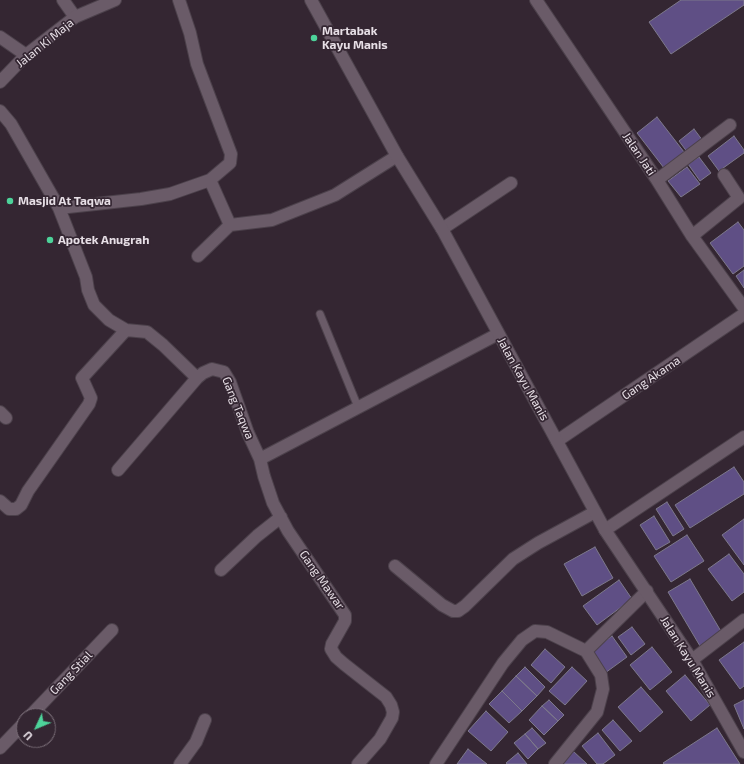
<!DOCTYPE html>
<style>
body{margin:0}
#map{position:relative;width:744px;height:764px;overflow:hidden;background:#342632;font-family:"Exo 2",sans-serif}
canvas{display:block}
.north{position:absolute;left:16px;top:708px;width:40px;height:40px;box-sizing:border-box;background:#342632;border:1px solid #7c707a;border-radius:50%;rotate:226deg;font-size:11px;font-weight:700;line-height:16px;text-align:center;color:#e7dfe6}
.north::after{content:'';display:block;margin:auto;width:14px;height:18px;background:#4dd39a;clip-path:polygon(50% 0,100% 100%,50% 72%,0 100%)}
</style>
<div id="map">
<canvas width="744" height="764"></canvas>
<div class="north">U</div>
</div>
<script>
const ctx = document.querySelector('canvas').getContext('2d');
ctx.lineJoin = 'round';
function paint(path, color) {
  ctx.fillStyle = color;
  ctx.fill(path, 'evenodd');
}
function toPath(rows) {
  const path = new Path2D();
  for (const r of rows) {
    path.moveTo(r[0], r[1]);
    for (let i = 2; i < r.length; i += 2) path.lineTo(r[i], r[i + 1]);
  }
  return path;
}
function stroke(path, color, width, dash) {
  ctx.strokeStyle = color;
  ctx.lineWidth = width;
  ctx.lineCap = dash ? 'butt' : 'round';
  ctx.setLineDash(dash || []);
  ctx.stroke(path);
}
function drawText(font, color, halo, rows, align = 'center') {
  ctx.font = font + ' "Exo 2",sans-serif';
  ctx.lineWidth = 3.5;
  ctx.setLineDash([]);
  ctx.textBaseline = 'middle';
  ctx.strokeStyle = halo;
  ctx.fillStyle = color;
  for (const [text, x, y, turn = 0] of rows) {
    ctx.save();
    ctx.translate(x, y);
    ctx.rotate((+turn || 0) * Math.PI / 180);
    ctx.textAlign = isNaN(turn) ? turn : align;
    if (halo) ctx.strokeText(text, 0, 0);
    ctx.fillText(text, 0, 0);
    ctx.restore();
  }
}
const building = toPath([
 [681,0,744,0,744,5,671,54,649,22,681,0],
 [657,117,684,152,664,168,637,133,657,117],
 [694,129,703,141,688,153,679,141,694,129],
 [734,136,744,150,744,153,719,171,708,156,734,136],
 [699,157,711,173,700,181,688,164,699,157],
 [687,167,700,184,681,197,668,181,687,167],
 [738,222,744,230,744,266,733,274,710,243,738,222],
 [744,270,744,288,736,276,744,270],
 [734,467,744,482,744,494,690,528,675,505,734,467],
 [667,502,684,529,673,536,656,509,667,502],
 [654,516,670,542,656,550,640,525,654,516],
 [744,519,744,565,722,535,744,519],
 [687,535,704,561,671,582,654,556,687,535],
 [595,547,613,578,582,596,564,564,595,547],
 [729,554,744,574,744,592,732,601,708,569,729,554],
 [690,579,722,633,700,646,668,592,690,579],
 [619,580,632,599,597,625,583,606,619,580],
 [632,627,645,644,631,655,618,637,632,627],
 [612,636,627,657,605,673,590,652,612,636],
 [744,642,744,686,740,689,719,660,744,642],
 [652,647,672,672,650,690,630,665,652,647],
 [545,649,565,667,551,683,531,665,545,649],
 [525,667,545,687,537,696,516,676,525,667],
 [572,667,587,681,565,705,549,691,572,667],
 [685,675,710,705,691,721,666,691,685,675],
 [516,676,537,696,522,711,502,691,516,676],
 [641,687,663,712,640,732,618,707,641,687],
 [502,691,522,711,509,723,489,704,502,691],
 [549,700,564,715,558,721,542,706,549,700],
 [744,700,744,729,734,705,744,700],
 [542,706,558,721,544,735,529,720,542,706],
 [486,711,508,732,491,751,468,731,486,711],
 [613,720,632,741,620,751,602,730,613,720],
 [532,728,546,743,538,749,525,734,532,728],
 [717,728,740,764,664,764,663,763,717,728],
 [598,733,615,755,603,764,597,764,582,746,598,733],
 [525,734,538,749,528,759,514,743,525,734],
 [468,749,487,764,457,764,468,749],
 [573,751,587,764,561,764,573,751],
 [518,753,527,764,507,764,506,763,518,753]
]);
paint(building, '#5f4f85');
stroke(building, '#7d798b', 1);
const lane = toPath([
 [320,314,358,407]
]);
const street = toPath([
 [63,0,75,17],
 [536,0,657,180,692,236,744,308],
 [0,37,26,55],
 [0,111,11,124,59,208,86,277,88,290,94,305,109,320,126,330,147,332,163,345,197,378],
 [210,180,230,225],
 [657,180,730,125],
 [59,208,141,199,170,194,210,180,230,163,231,154,197,64,190,33,179,0],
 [442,229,511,183],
 [692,236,739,198,724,175],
 [198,256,230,225,272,220,335,195,397,156],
 [0,412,6,418],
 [557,441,744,314],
 [260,459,498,334],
 [118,470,197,378,203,373,212,369,224,372,230,382,248,433,260,459,264,476,273,503,288,531,345,615,345,621,332,644,331,649,336,657,344,664,386,697,391,705,393,712,392,718,380,739,358,764],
 [0,501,9,509,16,509,21,505,28,491,89,404,91,398,82,378,126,330],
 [605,530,744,437],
 [395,566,442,605,453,611,458,611,465,606,513,559,538,543,595,512],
 [221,570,257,536,281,517],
 [692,660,744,620],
 [30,716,112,630],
 [0,748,24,723],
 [180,764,196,742,205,720],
 [436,764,503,663,522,640,535,631,547,632,586,651,647,591],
 [555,764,597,712,603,689,601,675,586,651]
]);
const secondary = toPath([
 [311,0,397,156,442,229,605,530,692,660,744,752],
 [0,82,26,55,66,24,75,17,115,0]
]);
stroke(lane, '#4c414b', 9);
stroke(street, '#4c414b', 14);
stroke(secondary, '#4c414b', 14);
stroke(lane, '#6a5b68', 7);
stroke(street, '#6a5b68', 12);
stroke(secondary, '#6a5b68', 12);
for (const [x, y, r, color] of [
 [314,38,4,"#4dd39a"],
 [10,201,4,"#4dd39a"],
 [50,240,4,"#4dd39a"]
]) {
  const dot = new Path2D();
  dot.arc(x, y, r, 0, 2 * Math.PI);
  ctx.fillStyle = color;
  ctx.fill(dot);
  stroke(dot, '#342632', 1.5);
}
drawText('bold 12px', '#e7dfe6', '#342632', [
 ["Martabak",322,31],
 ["Kayu Manis",322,45],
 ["Masjid At Taqwa",18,201],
 ["Apotek Anugrah",58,240]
], 'left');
drawText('12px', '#e7dfe6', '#342632', [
 ["Jalan Ki Maja",45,43,-39],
 ["Jalan Jati",639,154,56],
 ["Gang Akama",651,378,-34],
 ["Jalan Kayu Manis",523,379,61],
 ["Gang Taqwa",238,408,68],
 ["Gang Mawar",322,580,55],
 ["Jalan Kayu Manis",688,657,58],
 ["Gang Stial",71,673,-46]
]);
</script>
